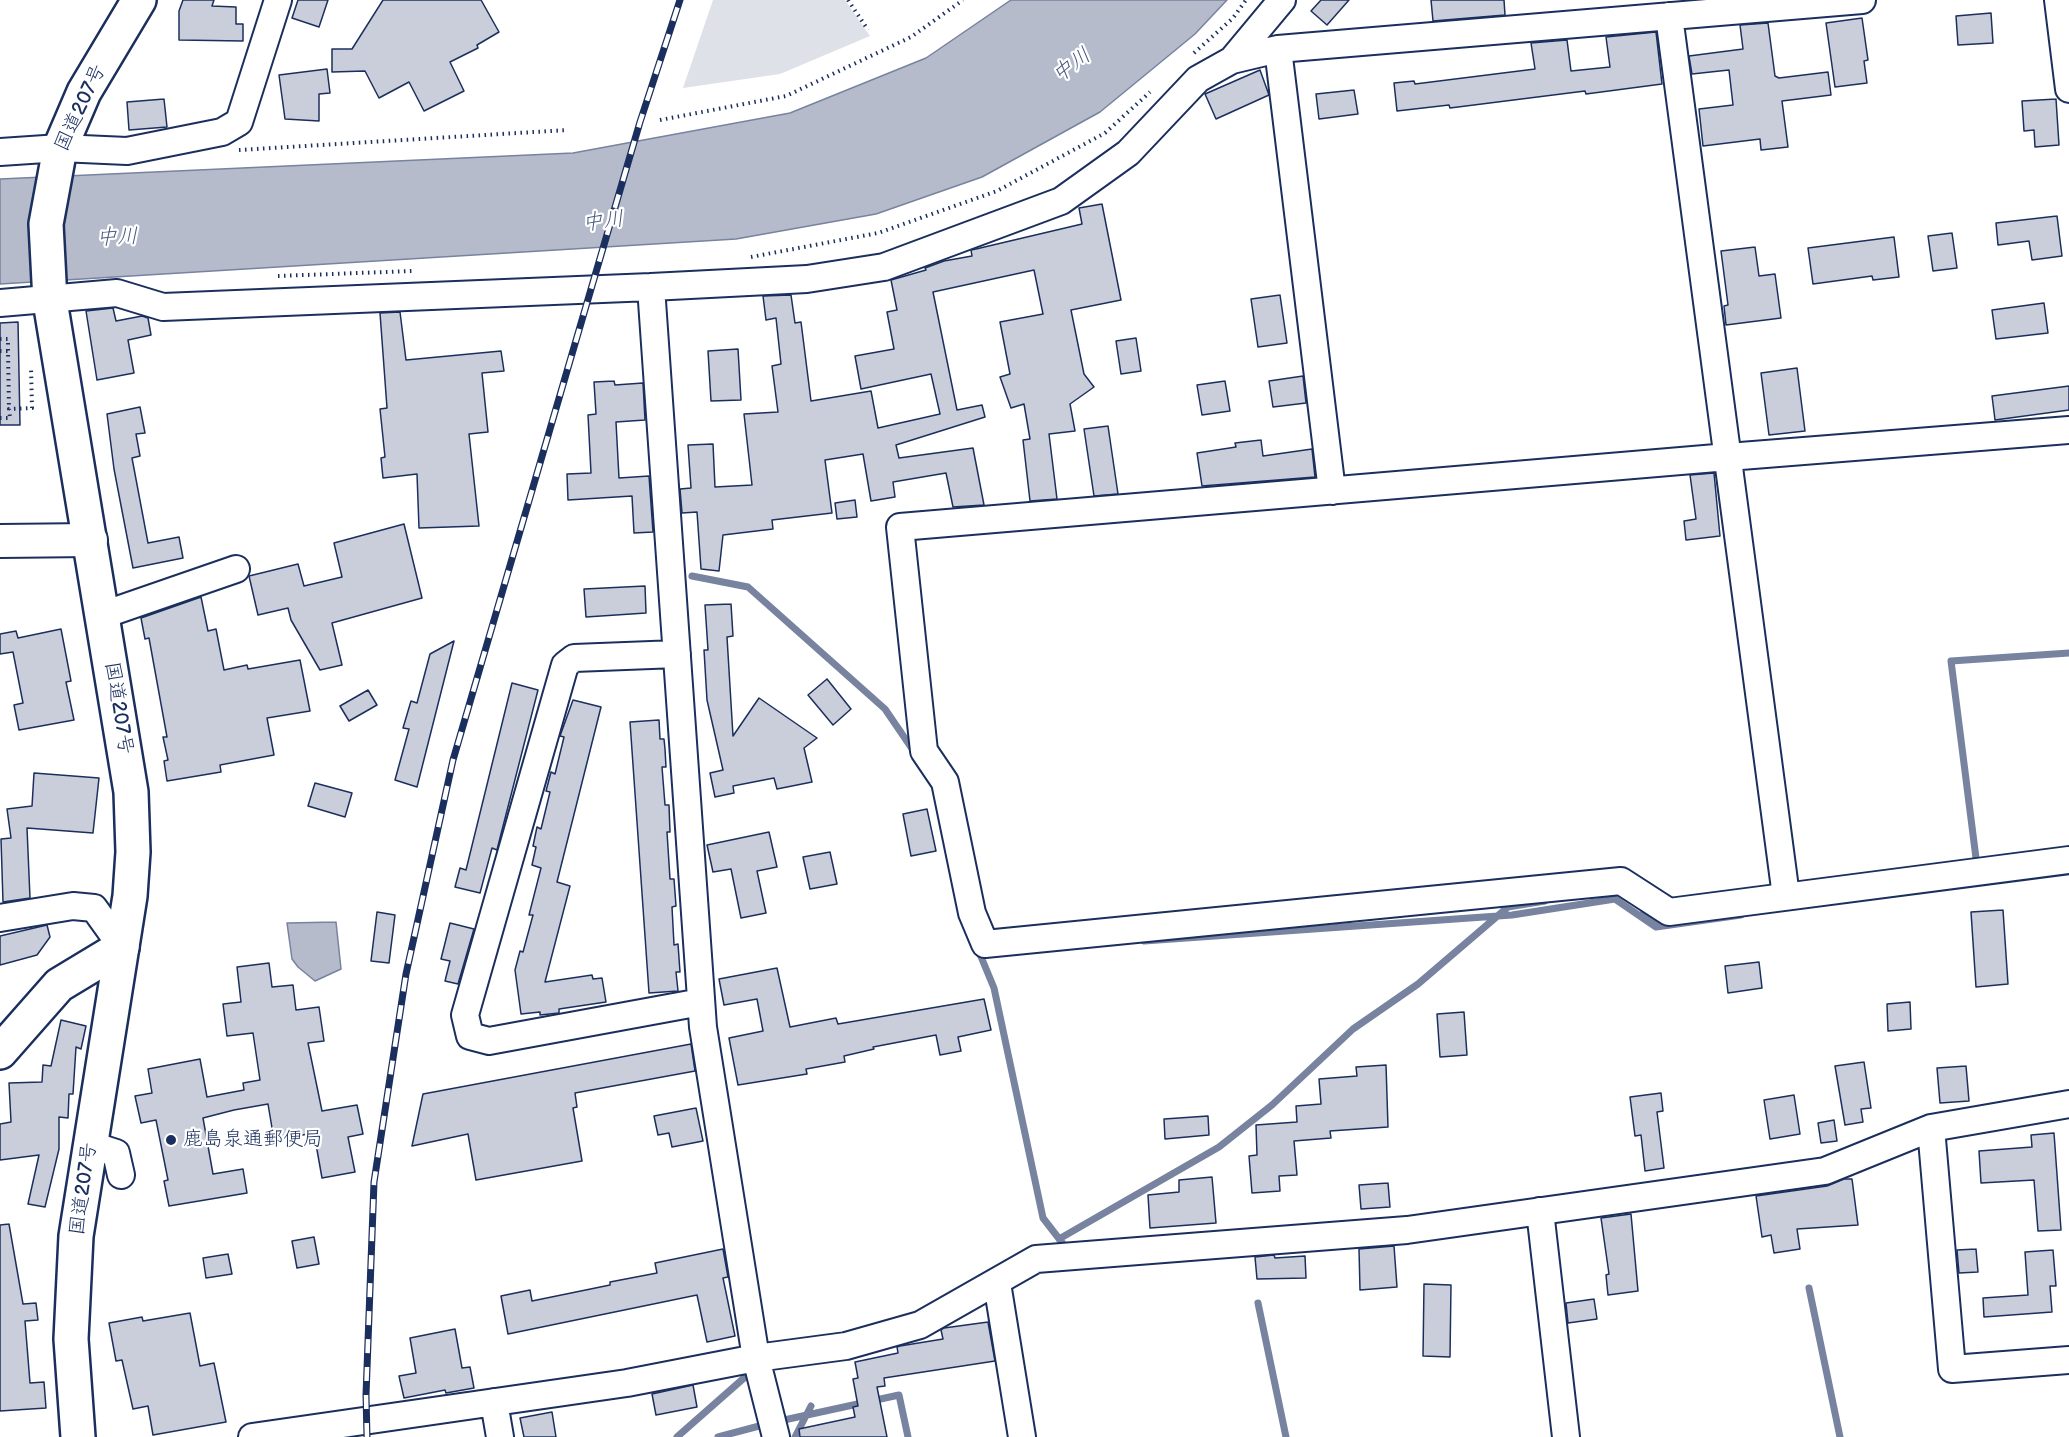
<!DOCTYPE html>
<meta charset="utf-8">
<style>
body{margin:0}
canvas{display:block;background:#fff}
</style>
<canvas width="2069" height="1437"></canvas>
<script>
const ctx = document.querySelector('canvas').getContext('2d');
ctx.lineJoin = 'round';
function paint(path, color) {
  ctx.fillStyle = color;
  ctx.fill(path, 'evenodd');
}
function toPath(rows) {
  const path = new Path2D();
  for (const r of rows) {
    path.moveTo(r[0], r[1]);
    for (let i = 2; i < r.length; i += 2) path.lineTo(r[i], r[i + 1]);
  }
  return path;
}
function stroke(path, color, width, dash) {
  ctx.strokeStyle = color;
  ctx.lineWidth = width;
  ctx.lineCap = dash ? 'butt' : 'round';
  ctx.setLineDash(dash || []);
  ctx.stroke(path);
}
function drawText(font, color, halo, rows, align = 'center') {
  ctx.font = font + ' "Balsamiq Sans","Klee One",sans-serif';
  ctx.lineWidth = 4.5;
  ctx.setLineDash([]);
  ctx.textBaseline = 'middle';
  ctx.strokeStyle = halo;
  ctx.fillStyle = color;
  for (const [text, x, y, turn = 0] of rows) {
    ctx.save();
    ctx.translate(x, y);
    ctx.rotate((+turn || 0) * Math.PI / 180);
    ctx.textAlign = isNaN(turn) ? turn : align;
    if (halo) ctx.strokeText(text, 0, 0);
    ctx.fillText(text, 0, 0);
    ctx.restore();
  }
}
paint(toPath([
 [713,0,845,0,870,36,780,74,683,88]
]), '#dee1e7');
const water = toPath([
 [1011,0,1227,0,1195,34,1100,112,982,177,876,214,736,239,0,284,0,179,573,153,790,113,926,58,1011,0],
 [336,922,341,969,315,981,298,967,292,959,287,923,336,922]
]);
paint(water, '#b5bbca');
stroke(water, '#77839f', 1.5);
stroke(toPath([
 [692,576,748,587,885,709,915,753],
 [1977,866,1951,661,2069,653],
 [1644,911,1657,920,1666,919],
 [1144,941,1512,915,1615,899,1656,927,1741,915],
 [977,947,994,988,1043,1218,1067,1249],
 [1059,1239,1219,1147,1272,1105,1353,1029,1418,984,1508,907,1545,901],
 [1809,1288,1840,1437],
 [1258,1303,1286,1437],
 [784,1420,899,1395,908,1437],
 [677,1437,744,1378],
 [718,1437,763,1425],
 [795,1437,811,1406]
]), '#77839f', 7);
const building = toPath([
 [183,0,214,0,212,6,236,7,236,24,243,24,243,41,179,40,179,11,183,0],
 [298,0,328,0,319,27,292,18,298,0],
 [383,0,481,0,499,32,477,45,478,48,450,62,464,91,424,111,409,82,379,98,365,71,332,72,332,49,352,49,383,0],
 [1321,0,1349,0,1327,25,1311,11,1321,0],
 [1431,0,1504,0,1505,15,1433,21,1431,0],
 [1991,13,1993,43,1958,45,1956,16,1991,13],
 [1862,18,1868,60,1864,61,1867,83,1835,87,1826,23,1862,18],
 [1768,23,1775,76,1779,78,1828,72,1831,95,1782,101,1788,147,1761,150,1760,139,1703,146,1699,109,1733,105,1729,70,1692,74,1689,56,1743,49,1740,25,1768,23],
 [1656,32,1662,84,1586,94,1585,91,1450,108,1449,105,1397,111,1394,83,1414,81,1415,84,1535,69,1531,43,1567,40,1571,71,1610,67,1606,37,1656,32],
 [327,69,330,93,319,94,319,121,285,119,279,75,327,69],
 [1260,70,1269,95,1216,119,1205,94,1260,70],
 [1354,90,1358,114,1319,119,1316,94,1354,90],
 [164,99,167,127,129,130,127,102,164,99],
 [2056,99,2059,145,2035,147,2034,130,2024,131,2022,101,2056,99],
 [1102,204,1121,300,1071,310,1084,374,1094,387,1070,404,1075,431,1049,434,1057,499,1030,501,1023,440,1030,439,1024,404,1011,408,1000,377,1010,374,1000,322,1043,314,1034,270,933,292,957,410,982,405,985,417,896,445,899,458,973,448,984,505,953,507,946,473,893,482,895,497,871,501,863,454,825,460,832,513,772,520,773,529,723,535,719,571,701,569,697,512,682,513,680,489,691,488,688,445,713,444,715,487,752,485,744,414,778,412,772,366,781,364,776,318,766,320,763,296,791,295,795,323,801,322,811,401,871,391,878,428,940,414,931,374,861,389,855,356,894,349,887,312,897,310,891,280,926,270,925,268,944,261,972,256,971,250,976,249,1082,224,1079,208,1102,204],
 [2057,216,2062,256,2032,260,2029,241,1998,245,1996,223,2057,216],
 [1952,233,1957,268,1933,271,1928,236,1952,233],
 [1894,237,1899,277,1873,280,1872,276,1813,284,1808,248,1894,237],
 [1755,247,1759,276,1775,274,1781,318,1726,325,1724,306,1728,305,1721,251,1755,247],
 [1280,295,1287,343,1258,347,1251,299,1280,295],
 [2044,303,2048,333,1996,339,1992,310,2044,303],
 [113,308,116,321,142,316,148,318,151,335,128,340,134,373,97,380,86,311,113,308],
 [400,312,406,360,501,351,504,371,482,373,488,432,469,434,479,526,419,528,417,474,383,478,381,458,385,457,380,409,387,408,380,313,400,312],
 [18,322,20,425,0,425,0,323,18,322],
 [1136,338,1141,371,1121,374,1116,341,1136,338],
 [738,349,741,400,711,401,708,351,738,349],
 [1797,368,1805,431,1769,435,1761,373,1797,368],
 [1303,376,1306,403,1273,407,1269,381,1303,376],
 [614,381,615,385,643,383,645,420,616,422,619,478,649,476,653,532,634,533,632,496,568,500,567,474,591,473,588,415,596,414,594,382,614,381],
 [1225,381,1230,411,1202,415,1197,385,1225,381],
 [2069,386,2069,410,1995,420,1992,396,2069,386],
 [140,407,145,433,136,434,140,456,132,458,148,543,179,537,183,558,133,568,114,469,107,414,140,407],
 [1108,426,1118,494,1094,496,1084,429,1108,426],
 [1261,440,1263,456,1312,449,1315,477,1202,486,1197,453,1236,447,1235,443,1261,440],
 [1714,473,1720,536,1686,540,1684,521,1696,519,1690,475,1714,473],
 [855,500,857,517,837,519,835,503,855,500],
 [404,524,422,598,332,623,342,665,320,670,291,620,288,608,258,615,249,576,298,564,304,586,342,577,334,543,404,524],
 [645,586,646,613,586,617,584,589,645,586],
 [201,597,208,631,216,629,224,670,247,665,248,669,300,660,310,711,267,718,274,755,220,765,221,772,167,781,164,761,168,760,163,737,167,737,149,638,145,639,141,618,201,597],
 [731,604,733,636,727,637,733,736,759,698,817,738,804,748,812,782,777,789,774,778,733,786,734,793,715,797,710,773,723,770,707,700,704,650,708,650,705,605,731,604],
 [61,629,71,681,66,682,74,720,19,730,14,705,23,703,13,652,0,654,0,634,16,631,18,638,61,629],
 [454,641,417,787,395,780,409,729,403,728,411,701,417,703,430,654,454,641],
 [827,679,851,709,833,725,808,695,827,679],
 [512,683,538,690,501,834,497,850,492,848,480,893,455,887,460,868,466,870,512,683],
 [368,690,377,705,349,721,340,706,368,690],
 [573,700,601,707,557,882,570,886,545,982,592,975,593,979,602,978,606,1002,559,1009,559,1013,540,1015,540,1012,521,1014,515,970,520,951,523,952,533,915,529,915,541,868,532,865,536,847,533,846,537,827,541,829,550,792,546,791,551,772,555,774,564,737,560,736,573,700],
 [659,720,660,739,664,739,665,749,666,767,662,767,665,805,669,805,670,832,667,832,670,879,674,879,676,906,672,907,674,945,678,944,680,972,676,972,678,991,649,993,630,722,659,720],
 [34,773,99,778,93,833,27,828,30,898,3,902,1,839,11,838,7,809,32,806,34,773],
 [315,783,352,793,345,817,308,806,315,783],
 [927,809,936,851,911,856,903,814,927,809],
 [769,832,777,867,757,871,766,913,741,918,731,869,713,872,707,845,769,832],
 [830,852,837,884,810,889,803,857,830,852],
 [2003,910,2008,984,1976,987,1971,912,2003,910],
 [377,912,395,915,389,963,371,961,377,912],
 [450,923,474,929,458,984,445,981,450,961,441,959,450,923],
 [47,925,50,937,37,955,0,965,0,936,47,925],
 [1759,962,1762,988,1728,993,1725,966,1759,962],
 [269,963,272,987,293,985,296,1010,319,1007,324,1041,308,1043,322,1111,357,1105,363,1134,348,1137,355,1172,322,1178,314,1133,274,1140,268,1104,234,1110,203,1118,213,1174,243,1169,247,1193,169,1206,164,1181,168,1180,156,1120,141,1123,135,1096,152,1093,148,1069,200,1059,207,1097,244,1090,243,1083,260,1080,253,1033,227,1036,223,1004,241,1002,237,967,269,963],
 [777,968,790,1027,836,1018,838,1024,984,999,991,1030,958,1037,961,1051,940,1055,936,1035,873,1047,874,1049,844,1056,845,1062,806,1069,807,1074,738,1085,729,1038,763,1031,757,999,724,1005,719,979,777,968],
 [1910,1002,1911,1029,1888,1031,1887,1004,1910,1002],
 [1464,1012,1467,1055,1440,1057,1437,1014,1464,1012],
 [61,1020,86,1026,81,1049,76,1047,73,1094,69,1094,68,1118,59,1117,59,1149,45,1207,28,1204,39,1155,0,1160,0,1124,11,1122,9,1083,42,1082,43,1065,51,1066,61,1020],
 [691,1044,695,1071,575,1093,577,1107,573,1108,582,1161,476,1180,468,1134,412,1146,423,1094,691,1044],
 [1864,1062,1871,1108,1861,1109,1863,1122,1845,1125,1835,1066,1864,1062],
 [1386,1065,1388,1127,1330,1131,1331,1138,1294,1141,1297,1175,1279,1176,1280,1191,1252,1193,1249,1156,1257,1155,1256,1125,1297,1122,1296,1106,1321,1104,1319,1079,1357,1076,1356,1067,1386,1065],
 [1966,1066,1969,1101,1940,1103,1937,1068,1966,1066],
 [1661,1093,1663,1111,1657,1112,1664,1168,1645,1171,1641,1135,1635,1136,1630,1097,1661,1093],
 [1794,1095,1800,1134,1770,1139,1764,1100,1794,1095],
 [696,1108,703,1141,672,1147,669,1133,658,1135,654,1116,696,1108],
 [1208,1116,1209,1135,1165,1139,1164,1119,1208,1116],
 [1834,1120,1837,1141,1821,1143,1818,1123,1834,1120],
 [2054,1133,2061,1230,2038,1231,2034,1180,1981,1183,1979,1151,2032,1147,2031,1135,2054,1133],
 [1212,1177,1216,1223,1150,1228,1148,1195,1179,1192,1179,1180,1212,1177],
 [1844,1179,1852,1179,1858,1225,1797,1229,1800,1249,1774,1253,1771,1235,1762,1237,1756,1196,1827,1186,1844,1179],
 [1388,1183,1390,1207,1361,1209,1359,1185,1388,1183],
 [1631,1214,1638,1291,1608,1295,1606,1275,1609,1274,1601,1218,1631,1214],
 [9,1224,23,1304,36,1303,38,1320,25,1321,30,1383,44,1382,46,1408,0,1411,0,1225,9,1224],
 [314,1237,319,1264,297,1268,292,1241,314,1237],
 [1394,1246,1397,1287,1360,1290,1359,1249,1394,1246],
 [723,1249,728,1277,723,1278,735,1336,707,1342,697,1295,508,1334,501,1296,530,1290,532,1301,610,1285,610,1282,657,1273,655,1263,723,1249],
 [1976,1249,1978,1272,1959,1273,1957,1250,1976,1249],
 [2053,1250,2056,1286,2050,1286,2052,1312,1984,1317,1983,1298,2028,1295,2025,1252,2053,1250],
 [228,1254,232,1274,206,1278,203,1258,228,1254],
 [1274,1255,1275,1258,1305,1256,1306,1278,1257,1279,1255,1257,1274,1255],
 [1424,1284,1451,1285,1450,1357,1423,1356,1424,1284],
 [1594,1299,1597,1319,1568,1323,1566,1303,1594,1299],
 [190,1313,200,1366,214,1363,226,1422,153,1435,148,1406,133,1409,122,1360,116,1361,109,1323,142,1317,143,1321,190,1313],
 [988,1322,995,1361,884,1378,885,1386,877,1387,887,1437,800,1437,799,1429,855,1417,853,1407,858,1406,853,1379,858,1378,855,1362,898,1353,897,1347,900,1346,943,1339,941,1330,944,1328,988,1322],
 [455,1329,462,1368,470,1367,474,1388,446,1393,445,1390,404,1398,399,1376,416,1373,410,1338,455,1329],
 [693,1385,697,1407,656,1415,652,1394,693,1385],
 [552,1412,556,1437,524,1437,520,1418,552,1412]
]);
paint(building, '#caceda');
stroke(building, '#1b2f5e', 1.5);
const minor = toPath([
 [2058,0,2069,89],
 [1669,16,1786,896],
 [1278,49,1332,491],
 [1232,60,1282,0],
 [0,152,60,148,127,151,222,132,239,122,278,0],
 [0,303,117,293,163,307,651,287],
 [2069,430,1728,457,900,527,924,751,945,782,972,913,985,944,1621,881,1669,912,2069,860],
 [103,615,236,569],
 [677,654,574,658,565,665,465,1015,470,1036,489,1041,701,1002],
 [0,918,73,906,94,908,122,947],
 [1931,1128,1952,1369,2069,1360],
 [91,1145,116,1153,121,1175],
 [1540,1211,1566,1437],
 [997,1283,1022,1437],
 [494,1402,500,1437],
 [252,1437,627,1383,756,1358,846,1346,920,1325,1036,1259,1407,1230,1825,1171,1931,1128,2069,1104],
 [776,1437,756,1358,703,1027,651,287,807,279,884,267,1061,201,1128,153,1198,79,1232,60,1278,49,1862,0]
]);
const tertiary = toPath([
 [0,541,91,540]
]);
const secondary = toPath([
 [0,1052,59,985,122,947]
]);
const trunk = toPath([
 [78,1437,71,1339,76,1236,130,896,133,852,131,792,50,301,46,224,60,148,84,92,139,0]
]);
stroke(minor, '#1b2f5e', 30);
stroke(tertiary, '#1b2f5e', 36);
stroke(secondary, '#1b2f5e', 38);
stroke(trunk, '#1b2f5e', 38);
stroke(toPath([
 [848,0,868,30],
 [1194,53,1233,18,1246,0],
 [660,120,786,96,911,37,963,0],
 [239,150,567,130],
 [751,257,878,233,997,191,1105,133,1150,92],
 [278,276,412,271],
 [0,339,8,339,8,351],
 [0,351,8,351,9,409],
 [0,418,10,418,9,409,32,408,31,367]
]), '#1b2f5e', 4, [1.5, 4.5]);
stroke(minor, '#fff', 26);
stroke(tertiary, '#fff', 32);
stroke(secondary, '#fff', 33);
stroke(trunk, '#fff', 33);
const rail = toPath([
 [367,1437,366,1395,374,1182,406,974,453,760,640,122,680,0]
]);
stroke(rail, '#1b2f5e', 7);
stroke(rail, '#fff', 4.5, [14]);
for (const [x, y, r, color] of [
 [171,1140,6,"#1b2f5e"]
]) {
  const dot = new Path2D();
  dot.arc(x, y, r, 0, 2 * Math.PI);
  ctx.fillStyle = color;
  ctx.fill(dot);
  stroke(dot, '#fff', 2);
}
drawText('20px', '#1b2f5e', '#fff', [
 ["国道207号",81,108,-65],
 ["国道207号",118,708,81],
 ["国道207号",84,1189,-82]
]);
drawText('20px', '#1b2f5e', '#fff', [
 ["鹿島泉通郵便局",183,1140]
], 'left');
drawText('italic 21px', '#49597e', '#fff', [
 ["中川",1072,66,-37],
 ["中川",603,222,-7],
 ["中川",117,238,-2]
]);
</script>
